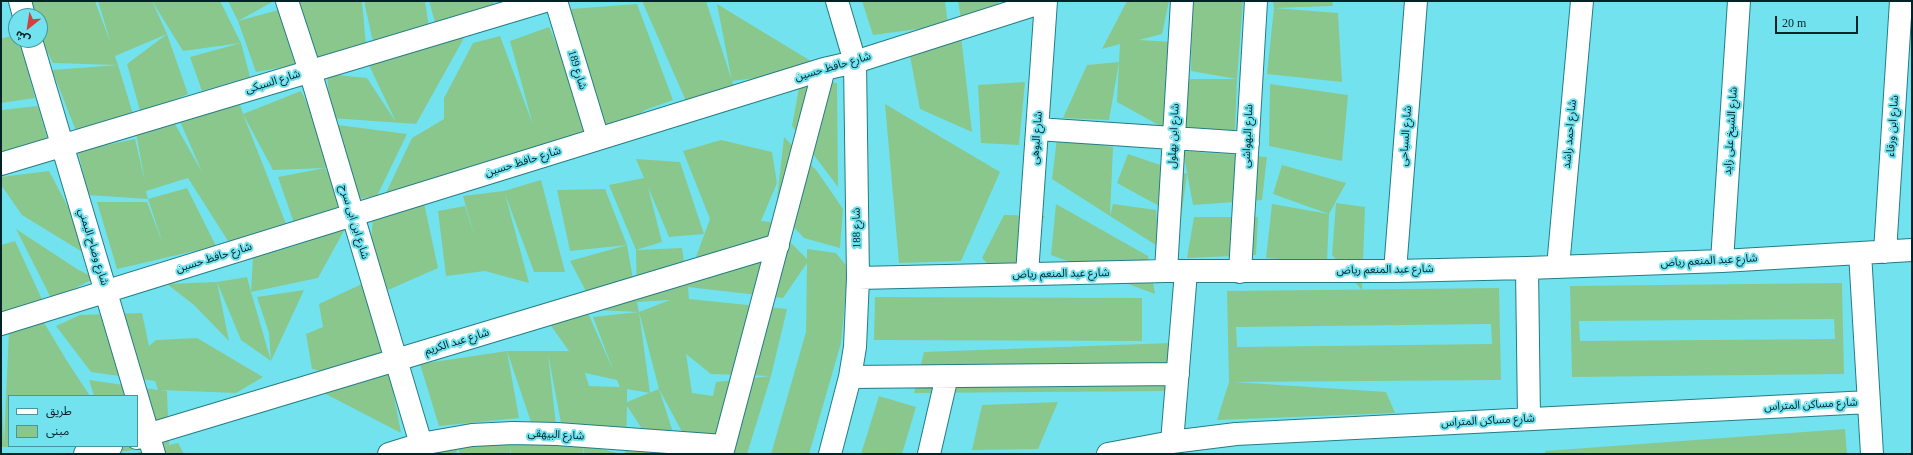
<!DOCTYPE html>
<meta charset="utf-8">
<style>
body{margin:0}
#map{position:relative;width:1913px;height:455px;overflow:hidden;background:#73e2ef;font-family:"Times New Roman","Noto Sans Arabic",serif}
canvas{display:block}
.frame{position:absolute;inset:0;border:2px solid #002327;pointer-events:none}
.legend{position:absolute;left:8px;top:395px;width:130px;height:52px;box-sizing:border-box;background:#73e2ef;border:1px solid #45969f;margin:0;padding:5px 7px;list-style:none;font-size:12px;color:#002327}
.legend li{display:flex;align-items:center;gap:8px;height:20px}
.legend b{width:20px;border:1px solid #45969f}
.north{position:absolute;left:8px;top:8px;width:40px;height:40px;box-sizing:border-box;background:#73e2ef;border:1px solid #45969f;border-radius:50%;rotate:210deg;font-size:11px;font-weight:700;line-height:16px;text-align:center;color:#002327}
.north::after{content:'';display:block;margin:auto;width:14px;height:18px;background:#d0413f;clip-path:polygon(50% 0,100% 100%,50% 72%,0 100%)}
.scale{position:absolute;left:1775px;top:16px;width:83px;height:18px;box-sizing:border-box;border:2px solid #002327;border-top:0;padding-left:5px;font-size:12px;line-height:14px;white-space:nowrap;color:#002327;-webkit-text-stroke:3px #73e2ef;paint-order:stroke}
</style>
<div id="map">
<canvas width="1913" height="455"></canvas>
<div class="frame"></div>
<ul class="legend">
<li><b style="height:5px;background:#fff"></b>طريق</li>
<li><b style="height:11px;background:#8ac78d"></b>مبنى</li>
</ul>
<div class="north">ش</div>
<div class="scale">20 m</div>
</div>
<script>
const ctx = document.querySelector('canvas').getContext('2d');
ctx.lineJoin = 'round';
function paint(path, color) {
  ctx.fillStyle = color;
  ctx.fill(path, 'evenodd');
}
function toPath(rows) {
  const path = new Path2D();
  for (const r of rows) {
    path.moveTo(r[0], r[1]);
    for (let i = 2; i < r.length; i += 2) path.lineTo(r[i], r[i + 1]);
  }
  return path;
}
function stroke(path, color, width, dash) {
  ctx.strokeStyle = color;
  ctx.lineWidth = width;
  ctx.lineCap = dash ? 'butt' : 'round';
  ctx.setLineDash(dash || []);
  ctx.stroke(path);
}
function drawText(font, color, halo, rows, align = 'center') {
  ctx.font = font + ' "Times New Roman","Noto Sans Arabic",serif';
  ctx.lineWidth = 4;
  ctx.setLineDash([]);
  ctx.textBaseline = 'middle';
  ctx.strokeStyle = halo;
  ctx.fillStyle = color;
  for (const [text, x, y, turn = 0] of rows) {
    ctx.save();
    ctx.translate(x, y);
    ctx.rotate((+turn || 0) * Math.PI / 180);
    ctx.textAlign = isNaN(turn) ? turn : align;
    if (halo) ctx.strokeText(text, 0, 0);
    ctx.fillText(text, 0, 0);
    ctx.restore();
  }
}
paint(toPath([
 [23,1,95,1,111,44,98,1,152,1,167,34,115,56,118,65,53,63,40,37,40,16,30,16],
 [152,1,220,1,241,43,183,51],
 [228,1,274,1,238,21,282,9,299,64,256,72,238,21],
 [299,1,362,1,366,46,315,59],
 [364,1,425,1,429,27,373,42],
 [429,1,493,1,494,7,436,26],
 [642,1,706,1,737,96,686,101],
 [862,1,945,1,948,25,873,35],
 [958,1,998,1,1000,10,961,19],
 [1127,1,1169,1,1162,34,1139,40,1173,42,1164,128,1117,102,1119,62,1109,120,1063,118,1087,65,1119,62,1120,44,1102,49],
 [1192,1,1243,1,1237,79,1191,71],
 [1273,1,1332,1,1333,6,1274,8],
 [637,4,673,100,645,110,604,138,571,9],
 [717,4,824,69,732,81],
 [1274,8,1338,13,1342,82,1267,74],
 [549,27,598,139,421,182,384,197,412,138,444,119,444,98,473,43,500,36,533,125,510,41],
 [16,34,16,40,20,40,35,98,1,103,1,39],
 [167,34,188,94,141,114,127,64],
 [961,36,972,132,920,109,909,51],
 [464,38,416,124,331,118,327,74,367,78,396,122,368,63,428,45],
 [241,43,250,77,202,91,190,57],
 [118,65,133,114,76,131,52,70],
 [801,77,837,83,838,187,792,126],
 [1188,79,1237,79,1235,131,1185,129],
 [1025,82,1019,145,981,143,978,85],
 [1270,84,1348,95,1342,161,1269,146],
 [301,91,338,167,325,168,350,207,295,226,278,177,325,168,273,170,243,114,290,234,228,241,188,178,146,191,148,199,88,195,78,151,135,139,145,182,136,133,175,124,202,172,179,119,240,105,243,114],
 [885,104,1000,172,961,261,899,263],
 [38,106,48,141,1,153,1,110],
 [338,125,407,134,377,196,357,199],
 [784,137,817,171,843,209,840,248,804,238,776,208],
 [1057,138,1113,147,1110,216,1052,179],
 [721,140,772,152,777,183,761,221,770,222,807,259,807,249,836,253,848,268,841,343,809,454,771,454,806,332,807,263,783,298,688,287,689,299,787,309,771,376,711,374,686,354,692,393,713,396,716,382,771,376,747,454,694,454,659,389,680,454,675,454,650,441,627,406,626,446,662,454,625,454,626,446,599,449,562,428,548,354,557,434,532,425,507,351,519,418,439,426,420,364,507,351,569,351,544,316,584,304,614,372,593,317,639,312,596,310,570,261,627,245,570,251,557,190,605,189,627,245,637,302,636,250,609,185,644,178,636,159,680,162,704,234,669,237,648,187,662,242,636,250,682,248,687,281,710,219,683,151],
 [670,300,639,312,637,302],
 [639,312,659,389,627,402,627,389,650,393],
 [585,373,617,380,620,387,589,386],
 [1183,151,1267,157,1262,200,1193,205],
 [1128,154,1187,174,1181,218,1117,183],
 [1282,165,1346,183,1329,214,1273,194],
 [49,171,97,261,22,215,1,185,1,177],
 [541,180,565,272,534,272,505,194,529,283,485,271,446,276,438,211,465,206,475,238,463,196,504,191],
 [187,188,216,246,117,269,97,202,147,202,163,244,148,199],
 [424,203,438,268,388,290,371,243,373,216],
 [1336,203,1365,207,1362,290,1332,255],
 [1056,204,1148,256,1155,294,1051,255],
 [1113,204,1156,210,1159,247,1110,216],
 [1272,204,1329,214,1327,263,1266,258],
 [1004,215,1045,216,1009,286,982,258],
 [352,216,318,278,251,292,271,361,241,340,217,282,229,341,194,305,167,284,217,282,247,277,251,292,253,258,304,243],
 [1194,217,1258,217,1256,255,1187,258],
 [16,229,77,269,95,278,52,300],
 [15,241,47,310,1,317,1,245],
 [364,283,396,361,321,371,312,369,306,334,323,327,319,304],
 [1842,283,1844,374,1572,377,1570,286],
 [1834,319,1835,339,1580,341,1579,321],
 [1499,288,1501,380,1234,382,1386,392,1395,413,1217,420,1229,382,1227,291],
 [1491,324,1492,344,1237,347,1236,327],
 [304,290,271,361,269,333,257,297],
 [875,297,1142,298,1142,341,874,340],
 [142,313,149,346,156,340,197,338,263,377,236,393,160,390,167,391,169,445,111,453,109,446,137,446,137,396,94,396,89,380,158,390,155,381,91,372,56,326,80,315],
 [43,321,67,361,90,396,9,396,9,447,1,447,1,381,4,443,9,330],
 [1171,343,1170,391,914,393,924,352],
 [389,370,401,433,320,391],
 [879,396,916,407,902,454,861,454],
 [1058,402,1038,449,972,450,982,405],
 [1845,429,1847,454,1545,454,1545,451],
 [513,433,583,445,583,454,511,454,511,448,510,454,460,454,456,444,457,454,408,454,456,444,512,444],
 [178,443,184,454,137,454,136,453],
 [583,445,618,453,618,454,584,454]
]), '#8ac78d');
const street = toPath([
 [20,1,24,16],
 [287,1,310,71,421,444],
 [556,1,598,139],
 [31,40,154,454],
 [1037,129,1248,143],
 [1,164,545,1],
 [1885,252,1901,1],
 [1860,253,1872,454],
 [1722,261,1739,1],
 [1558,267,1582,1],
 [1527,268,1529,419],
 [1166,271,1182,1],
 [1395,271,1416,1],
 [1240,272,1256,1],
 [1027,274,1046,1],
 [858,278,1166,271,1395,271,1527,268,1722,261,1912,250],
 [1,324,824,69,855,62,1046,1],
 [850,377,1178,374],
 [137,438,778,245],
 [1172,442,1186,272],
 [85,454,111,446],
 [389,454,421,444,472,435,513,433,557,434,724,446],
 [722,454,824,69],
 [830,454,850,377,855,347,858,278,855,62,837,1],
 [929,454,947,376],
 [1108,454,1172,442,1236,434,1869,402]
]);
stroke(street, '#227d86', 24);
stroke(street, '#fff', 22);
drawText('11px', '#002327', '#73e2ef', [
 ["شارع حافظ حسين",833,67,-16],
 ["شارع 189",577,70,73],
 ["شارع السبكى",273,82,-17],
 ["شارع ابن ورقاء",1893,126,-86],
 ["شارع الشيخ على زايد",1731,131,-86],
 ["شارع احمد راشد",1570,134,-85],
 ["شارع ابن بهلول",1174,136,-87],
 ["شارع البهواشى",1248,136,-87],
 ["شارع السباحى",1406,136,-86],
 ["شارع البوهى",1037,138,-86],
 ["شارع حافظ حسين",523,162,-17],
 ["شارع ابن ابى سرح",354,222,73],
 ["شارع 188",857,228,-91],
 ["شارع وضاح اليمني",93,247,73],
 ["شارع حافظ حسين",214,258,-17],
 ["شارع عبد المنعم رياض",1709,261,-3],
 ["شارع عبد المنعم رياض",1385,270,-1],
 ["شارع عبد المنعم رياض",1061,274,-1],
 ["شارع عبد الكريم",457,342,-17],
 ["شارع مساكن المتراس",1811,405,-3],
 ["شارع مساكن المتراس",1488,421,-3],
 ["شارع البيهقى",556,435,3]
]);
</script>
